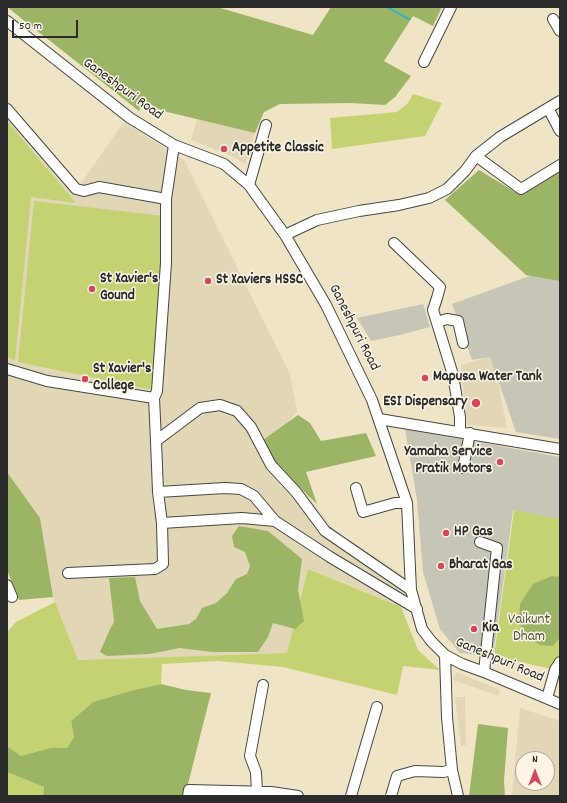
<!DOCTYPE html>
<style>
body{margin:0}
#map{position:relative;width:567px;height:803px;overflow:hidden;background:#efe5c6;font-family:Dekko,sans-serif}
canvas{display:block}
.frame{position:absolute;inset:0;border:8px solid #2b2b2b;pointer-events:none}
.north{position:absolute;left:515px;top:751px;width:40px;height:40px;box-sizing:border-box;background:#fcf5e5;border:1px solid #a8a49b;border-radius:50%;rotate:0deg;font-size:11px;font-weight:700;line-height:16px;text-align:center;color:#2b2b2b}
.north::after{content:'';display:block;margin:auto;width:14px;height:18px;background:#d1495b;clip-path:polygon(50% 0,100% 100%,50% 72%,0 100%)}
.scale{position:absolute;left:12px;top:20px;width:66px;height:18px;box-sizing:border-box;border:2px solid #2b2b2b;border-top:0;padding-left:5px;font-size:12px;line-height:14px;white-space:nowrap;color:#2b2b2b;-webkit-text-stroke:3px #fcf5e5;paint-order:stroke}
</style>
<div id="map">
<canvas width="567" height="803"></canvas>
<div class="frame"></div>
<div class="north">N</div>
<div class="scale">50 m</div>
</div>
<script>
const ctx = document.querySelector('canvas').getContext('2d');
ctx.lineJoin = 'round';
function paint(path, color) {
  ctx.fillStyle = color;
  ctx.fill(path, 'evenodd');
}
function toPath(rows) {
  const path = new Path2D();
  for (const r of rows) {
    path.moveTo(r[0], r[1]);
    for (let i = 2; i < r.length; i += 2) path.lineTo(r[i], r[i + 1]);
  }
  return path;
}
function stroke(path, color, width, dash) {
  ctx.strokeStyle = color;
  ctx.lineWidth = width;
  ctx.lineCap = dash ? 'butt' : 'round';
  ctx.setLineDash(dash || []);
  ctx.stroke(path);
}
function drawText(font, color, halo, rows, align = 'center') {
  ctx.font = font + ' Dekko,sans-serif';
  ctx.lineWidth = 3;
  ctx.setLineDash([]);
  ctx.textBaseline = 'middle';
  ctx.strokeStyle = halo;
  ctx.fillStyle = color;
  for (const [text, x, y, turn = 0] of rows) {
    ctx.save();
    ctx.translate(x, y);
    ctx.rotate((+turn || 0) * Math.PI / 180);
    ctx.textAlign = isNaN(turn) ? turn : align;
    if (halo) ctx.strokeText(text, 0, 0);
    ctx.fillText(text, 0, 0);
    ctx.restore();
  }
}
paint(toPath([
 [7,100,79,186,124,122,184,160,290,374,297,411,270,447,335,531,402,574,401,607,308,569,288,653,78,660,53,597,40,518,7,472],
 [197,119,255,133,245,164,232,156,191,140],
 [493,356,507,428,467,425,461,365],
 [456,672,500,690,499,696,453,680],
 [455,697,465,697,466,745,461,746],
 [520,708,560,721,560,796,512,796],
 [523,759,547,759,547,783,523,783]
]), '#e1d7b7');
paint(toPath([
 [560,265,560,439,516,432,490,357,472,360,452,304],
 [423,304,430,327,400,335,371,341,357,318],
 [405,429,560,457,560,519,513,510,493,657,460,653,440,629,423,572,417,500]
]), '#c7c5b8');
paint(toPath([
 [413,94,442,103,425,136,332,149,330,118,397,112,408,103],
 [7,121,76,203,31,197,15,361,7,356],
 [34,201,164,216,153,390,18,362],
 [514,510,560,519,560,671,494,656],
 [308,569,401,607,418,650,440,670,403,666,397,695,283,667,218,661,162,664,161,684,134,690,93,702,71,721,74,737,67,748,50,748,21,756,7,746,7,632,16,622,55,602,78,660,287,653],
 [7,772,44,787,43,796,7,796]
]), '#c4d274');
paint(toPath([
 [7,7,217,7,313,35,331,7,442,7,433,26,413,16,384,61,411,76,395,97,385,105,351,103,280,104,264,112,255,133,163,111,144,101,139,111],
 [479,170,520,195,560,171,560,281,526,275,445,200],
 [298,415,310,423,321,441,366,433,376,456,306,472,317,504,275,464,263,440],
 [7,472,40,518,53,597,19,600,7,570],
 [239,526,268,531,302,559,298,590,304,621,295,629,273,623,268,637,258,652,212,652,180,648,149,654,107,656,100,652,110,629,114,622,109,578,135,577,140,601,157,629,189,624,196,619,202,608,216,603,227,593,236,579,247,574,250,566,245,552,234,547,232,536],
 [552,576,560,577,560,637,553,646,540,645,524,635,519,620,520,604,533,584],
 [161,684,186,690,211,693,185,796,43,796,44,787,7,772,7,746,21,756,50,748,67,748,74,737,71,721,93,702,134,690],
 [478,724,508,728,504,781,505,796,469,796]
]), '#9bb466');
stroke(toPath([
 [387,7,409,19]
]), '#43b3ba', 2.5);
const minor = toPath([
 [553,19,560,31],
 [7,21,130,118,174,145,224,164,249,185,285,235,326,305,372,400,407,503,411,590,422,629,431,641,445,655,462,664,484,672,560,704],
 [424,62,451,7],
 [548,108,560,131],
 [7,109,76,189,84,191,99,187,166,199],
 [476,156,521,189,560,165],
 [249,185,266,125],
 [285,235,317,220,359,211,399,205,429,198,447,189,465,171,476,156,500,137,560,101],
 [394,243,440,287,437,298,433,310,453,375,460,417,460,431],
 [437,322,447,319,458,321,463,343],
 [7,369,47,381,154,398],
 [379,419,560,449],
 [156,441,154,398,157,391,166,263,166,199,174,145],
 [463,468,470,433],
 [356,488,363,512,395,503,407,503],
 [158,492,225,488,241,489,254,496,275,521],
 [162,523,242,518,275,521,330,557,417,609],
 [480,542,497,548,484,672],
 [68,573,155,569,163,564,162,523,158,492,156,441,200,408,220,405,237,411,251,427,271,465,296,492,325,531,411,590],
 [7,585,12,597],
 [445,655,447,717,452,770,458,796],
 [547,698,555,670,560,662],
 [257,792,256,772,250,756,263,685],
 [188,796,189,790,271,792,298,796],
 [351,796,377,707],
 [391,796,397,776,415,771,443,772,452,770]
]);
stroke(minor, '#484742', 12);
stroke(minor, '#fff', 10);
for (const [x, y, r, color] of [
 [224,149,4,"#d1495b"],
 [208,281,4,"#d1495b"],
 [92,289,4,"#d1495b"],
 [425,378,4,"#d1495b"],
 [85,379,4,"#d1495b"],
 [476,403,5,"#d1495b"],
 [500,462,4,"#d1495b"],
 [446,533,4,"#d1495b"],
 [441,566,4,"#d1495b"],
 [474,629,4,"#d1495b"]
]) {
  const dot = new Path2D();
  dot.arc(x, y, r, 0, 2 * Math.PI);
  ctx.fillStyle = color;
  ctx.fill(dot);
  stroke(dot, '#fcf5e5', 1.5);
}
drawText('15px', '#2b2b2b', '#fcf5e5', [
 ["Ganeshpuri Road",122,90,36],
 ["Ganeshpuri Road",353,328,63],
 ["Ganeshpuri Road",499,661,23]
]);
drawText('bold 15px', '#2b2b2b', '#fcf5e5', [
 ["Appetite Classic",232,149],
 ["St Xavier's",100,280],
 ["Gound",100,297],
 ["St Xaviers HSSC",216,281],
 ["St Xavier's",93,370],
 ["College",93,387],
 ["Mapusa Water Tank",433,378],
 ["ESI Dispensary",467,403,"right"],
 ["Yamaha Service",492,453,"right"],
 ["Pratik Motors",492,470,"right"],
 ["HP Gas",454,533],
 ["Bharat Gas",449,566],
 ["Kia",482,629]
], 'left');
drawText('15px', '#51553d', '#fcf5e5', [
 ["Vaikunt",529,621],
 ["Dham",529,638]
]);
</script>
